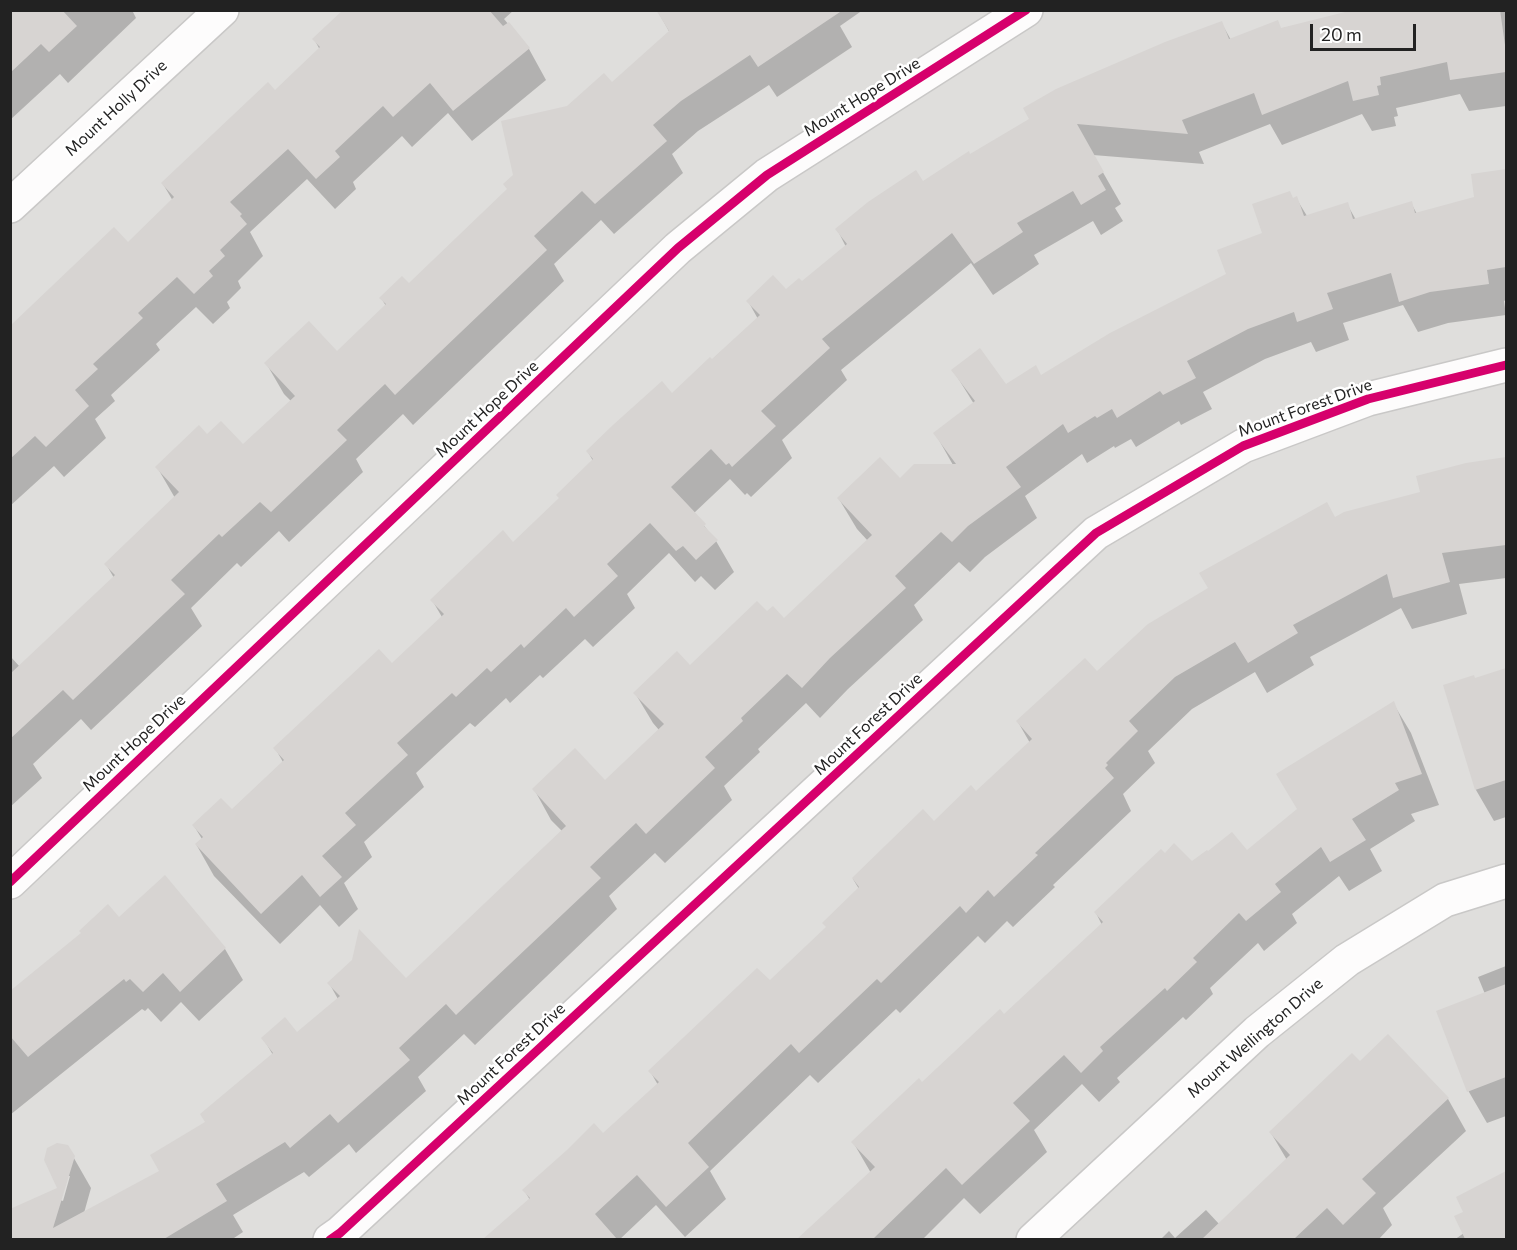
<!DOCTYPE html>
<style>
body{margin:0}
#map{position:relative;width:1517px;height:1250px;overflow:hidden;background:#f0eeeb;font-family:Commissioner,sans-serif}
canvas{display:block}
.frame{position:absolute;inset:0;border:12px solid #222;pointer-events:none}
.scale{position:absolute;left:1310px;top:24px;width:106px;height:27px;box-sizing:border-box;border:3px solid #222;border-top:0;padding-left:8px;font-size:18px;line-height:21px;white-space:nowrap;color:#222;-webkit-text-stroke:4px #fff;paint-order:stroke}
</style>
<div id="map">
<canvas width="1517" height="1250"></canvas>
<div class="frame"></div>
<div class="scale">20 m</div>
</div>
<script>
const ctx = document.querySelector('canvas').getContext('2d');
ctx.lineJoin = 'round';
function paint(path, color) {
  ctx.fillStyle = color;
  ctx.fill(path, 'evenodd');
}
function toPath(rows) {
  const path = new Path2D();
  for (const r of rows) {
    path.moveTo(r[0], r[1]);
    for (let i = 2; i < r.length; i += 2) path.lineTo(r[i], r[i + 1]);
  }
  return path;
}
function stroke(path, color, width, dash) {
  ctx.strokeStyle = color;
  ctx.lineWidth = width;
  ctx.lineCap = dash ? 'butt' : 'round';
  ctx.setLineDash(dash || []);
  ctx.stroke(path);
}
function drawText(font, color, halo, rows, align = 'center') {
  ctx.font = font + ' Commissioner,sans-serif';
  ctx.lineWidth = 5;
  ctx.setLineDash([]);
  ctx.textBaseline = 'middle';
  ctx.strokeStyle = halo;
  ctx.fillStyle = color;
  for (const [text, x, y, turn = 0] of rows) {
    ctx.save();
    ctx.translate(x, y);
    ctx.rotate((+turn || 0) * Math.PI / 180);
    ctx.textAlign = isNaN(turn) ? turn : align;
    if (halo) ctx.strokeText(text, 0, 0);
    ctx.fillText(text, 0, 0);
    ctx.restore();
  }
}
paint(toPath([
 [11,11,1506,11,1506,1239,11,1239]
]), '#dfdedc');
paint(toPath([
 [10,10,132,10,136,18,68,83,60,74,10,120],
 [346,10,514,10,504,19,529,49,546,80,472,141,448,113,412,147,402,136,353,182,356,189,335,209,307,179,250,232,263,256,238,281,241,288,227,302,230,308,213,324,196,307,156,344,160,350,111,395,115,401,95,419,106,438,64,477,54,466,10,506,10,349,128,244,173,201,163,184,275,92,320,50,314,39],
 [657,10,863,10,840,26,852,47,777,97,769,85,698,131,672,154,683,173,614,234,601,220,554,264,564,281,413,425,403,414,356,459,363,472,289,542,279,531,241,567,237,563,191,608,202,626,91,730,81,719,33,764,42,778,10,807,10,656,20,667,114,578,106,564,175,498,157,467,207,436,243,446,291,401,284,394,266,363,337,353,386,306,381,298,409,285,508,190,515,175,568,107,612,84,670,33],
 [1349,10,1506,10,1506,106,1469,111,1460,94,1396,108,1398,116,1394,117,1396,126,1372,131,1362,114,1282,145,1270,124,1199,152,1204,164,1093,155,1121,204,1115,208,1123,221,1101,235,1093,221,1034,255,1039,264,993,295,971,263,841,370,847,380,782,440,792,458,751,497,747,493,745,495,730,479,694,513,716,541,734,572,715,590,701,576,695,582,669,553,627,594,635,608,593,647,585,639,543,678,540,675,510,703,506,698,475,727,470,723,416,773,424,787,364,842,372,857,344,883,358,909,339,927,320,905,280,944,214,876,196,844,202,839,194,826,231,811,283,762,275,748,392,665,442,617,432,600,513,544,560,500,593,461,588,452,672,395,758,319,748,301,786,292,802,283,846,247,837,229,970,156,1221,22,1231,40,1349,13],
 [1506,170,1506,300,1504,301,1506,315,1448,323,1418,332,1403,305,1343,323,1349,340,1316,352,1311,342,1265,359,1203,392,1212,409,1181,425,1179,421,1136,447,1131,439,1115,448,1114,446,1087,463,1082,454,1025,496,1037,518,985,557,970,572,959,562,914,605,923,620,848,689,820,718,806,703,758,749,760,752,724,786,732,800,665,863,655,853,609,896,617,909,475,1045,464,1034,418,1077,426,1091,356,1153,349,1144,309,1177,304,1172,233,1215,243,1232,231,1240,10,1240,10,1210,59,1188,67,1146,91,1188,84,1213,161,1171,273,1055,263,1038,297,1034,338,999,329,983,406,981,562,831,551,820,534,789,605,782,659,730,653,723,635,693,690,667,767,613,784,620,868,541,857,529,839,499,953,465,935,433,974,404,953,370,1006,386,1041,377,1228,274,1296,198,1307,216,1347,204,1356,220,1411,203,1417,214,1476,198,1473,175],
 [67,1176,70,1176,63,1201,60,1200],
 [1506,459,1506,578,1459,584,1467,614,1412,629,1401,608,1310,657,1314,665,1267,693,1255,672,1192,709,1148,751,1155,763,1123,794,1131,811,1053,885,1055,887,1013,927,1007,921,985,943,978,936,900,1013,896,1009,818,1083,810,1075,710,1171,726,1199,685,1237,656,1205,619,1240,493,1240,530,1200,524,1190,603,1135,658,1085,650,1071,770,983,827,928,859,889,853,879,976,793,1030,743,1018,722,1335,519,1422,493,1466,465],
 [1506,669,1506,817,1494,821,1476,790,1475,679],
 [1393,703,1411,733,1439,805,1411,814,1415,821,1370,849,1382,871,1349,891,1339,876,1292,914,1297,923,1264,951,1258,943,1210,988,1213,994,1186,1020,1183,1017,1117,1078,1120,1082,1099,1102,1082,1084,1034,1130,1047,1152,980,1214,964,1198,922,1240,799,1240,871,1173,853,1142,1004,1016,1102,925,1096,913,1165,855,1192,863,1247,853,1298,810],
 [164,877,225,949,243,980,199,1021,181,1002,161,1022,148,1008,145,1011,142,1009,10,1115,10,992,119,919],
 [1506,966,1506,1116,1487,1123,1469,1092,1438,1011,1485,994,1478,977],
 [1388,1036,1448,1099,1466,1131,1383,1208,1392,1225,1378,1240,1160,1240,1169,1231,1175,1238,1206,1210,1220,1225,1287,1160,1271,1133,1360,1063],
 [1506,1173,1506,1240,1454,1240,1464,1233,1465,1212,1458,1197]
]), '#0003');
paint(toPath([
 [10,10,62,10,77,26,49,52,41,44,10,73],
 [343,10,489,10,503,26,509,22,530,48,453,111,430,83,393,117,383,106,335,151,340,157,316,179,288,149,230,202,242,214,240,216,247,224,220,250,225,256,209,271,213,276,194,294,177,277,138,313,143,318,93,364,98,369,75,390,89,406,46,447,35,436,10,459,10,326,114,227,128,242,174,197,161,183,268,82,275,90,320,47,312,39],
 [656,10,843,10,758,67,750,55,681,101,653,125,667,141,595,204,582,191,534,236,547,250,395,395,385,384,337,430,347,440,271,512,260,502,222,537,219,534,171,580,185,594,73,700,63,690,10,739,10,674,115,575,104,564,179,492,155,467,199,425,207,434,221,421,243,444,295,396,264,363,309,321,337,351,386,304,379,298,402,276,409,283,507,189,503,184,513,175,501,121,567,106,604,73,612,82,669,31],
 [1353,10,1500,10,1506,52,1506,72,1450,80,1447,62,1380,77,1381,85,1377,86,1379,95,1353,101,1348,81,1262,115,1254,93,1182,120,1188,134,1077,124,1104,172,1098,176,1106,190,1081,205,1073,191,1017,223,1023,232,974,264,952,233,822,339,830,348,761,411,776,426,732,467,729,463,726,465,711,449,671,487,706,524,704,526,718,540,696,560,683,546,676,551,650,523,607,564,618,576,574,617,566,608,524,648,521,644,491,672,487,668,456,697,452,693,397,743,408,755,345,813,356,825,322,856,342,877,320,897,302,875,261,914,195,844,203,837,192,825,221,798,232,809,284,760,273,748,379,649,392,663,444,614,430,600,503,530,513,542,559,498,556,495,593,459,586,451,613,425,662,381,672,393,710,357,712,359,760,315,746,301,773,275,786,289,799,278,802,281,847,244,835,229,868,202,916,170,923,181,969,151,970,154,1029,119,1023,108,1056,89,1165,42,1222,21,1229,39,1278,20,1281,28],
 [1506,169,1506,267,1487,270,1489,284,1430,292,1399,302,1391,273,1327,293,1333,309,1297,322,1294,312,1248,329,1187,361,1196,378,1163,395,1160,391,1117,418,1112,409,1097,418,1095,416,1068,433,1063,424,1006,467,1021,487,968,526,952,542,941,532,895,576,906,588,830,658,802,688,787,674,741,718,743,721,705,757,715,768,646,834,636,823,590,867,601,878,456,1015,446,1004,399,1048,410,1060,338,1123,330,1114,290,1148,285,1142,216,1184,227,1201,164,1239,10,1239,10,1209,57,1188,44,1160,47,1148,57,1143,68,1145,75,1156,53,1228,159,1171,150,1155,205,1122,200,1114,273,1053,261,1038,285,1017,297,1032,340,996,327,983,352,960,359,929,406,978,566,826,532,789,575,748,605,780,664,724,633,693,677,651,690,665,757,601,767,611,773,606,784,618,872,535,837,498,880,457,900,478,914,464,956,464,933,433,975,401,951,370,980,348,1006,384,1036,365,1041,375,1110,333,1226,274,1217,250,1262,233,1252,204,1290,191,1293,198,1297,196,1304,216,1348,202,1353,219,1412,201,1415,213,1474,197,1471,174],
 [1506,457,1506,545,1442,553,1450,582,1393,598,1387,574,1293,625,1298,633,1248,663,1235,642,1175,677,1129,721,1138,731,1106,763,1108,765,1105,768,1114,778,1035,853,1038,855,994,897,988,890,966,913,960,906,881,983,877,979,799,1053,791,1044,688,1143,709,1167,666,1207,637,1175,595,1214,617,1239,483,1239,530,1198,522,1190,567,1150,594,1123,603,1133,659,1082,648,1071,757,968,770,980,826,927,822,923,859,887,852,878,923,809,934,821,971,785,976,791,1032,739,1016,721,1085,658,1097,671,1148,624,1208,588,1199,573,1327,502,1335,517,1344,512,1420,492,1416,476,1466,463],
 [1506,668,1506,780,1475,790,1443,685,1474,675,1475,678],
 [1394,701,1422,774,1395,783,1399,790,1352,819,1366,840,1330,862,1321,847,1275,884,1281,892,1246,921,1239,913,1193,958,1197,962,1167,991,1165,988,1100,1047,1103,1051,1081,1073,1064,1055,1013,1103,1030,1121,962,1185,946,1168,873,1239,797,1239,875,1167,851,1142,919,1078,922,1082,1000,1009,1004,1014,1103,922,1094,912,1161,849,1165,853,1174,843,1192,861,1207,850,1208,851,1232,832,1247,850,1297,809,1276,774],
 [165,875,226,948,180,992,163,973,143,992,130,979,126,982,124,979,28,1057,10,1036,10,991,81,933,79,931,108,904,119,917],
 [1506,984,1506,1077,1467,1092,1436,1011],
 [1388,1034,1449,1098,1362,1179,1376,1193,1343,1225,1327,1208,1294,1239,1202,1239,1290,1155,1269,1132,1352,1053,1360,1061],
 [1506,1171,1506,1239,1465,1239,1454,1216,1463,1212,1456,1197]
]), '#d7d4d2');
const minor = toPath([
 [10,206,222,10],
 [10,882,678,248,767,175,1026,10],
 [330,1240,340,1233,1096,533,1243,446,1368,399,1506,365],
 [1033,1240,1257,1032,1347,960,1445,900,1506,881]
]);
stroke(minor, '#c9c8c7', 36);
stroke(minor, '#fdfcfc', 33);
stroke(toPath([
 [10,882,678,248,767,175,1026,10],
 [330,1240,340,1233,1096,533,1243,446,1368,399,1506,365]
]), '#d6006c', 9);
drawText('16px', '#222', '#fff', [
 ["Mount Hope Drive",862,97,-32],
 ["Mount Holly Drive",116,108,-43],
 ["Mount Forest Drive",1305,408,-20],
 ["Mount Hope Drive",487,409,-43],
 ["Mount Forest Drive",868,724,-43],
 ["Mount Hope Drive",134,743,-43],
 ["Mount Wellington Drive",1255,1038,-41],
 ["Mount Forest Drive",511,1054,-43]
]);
</script>
